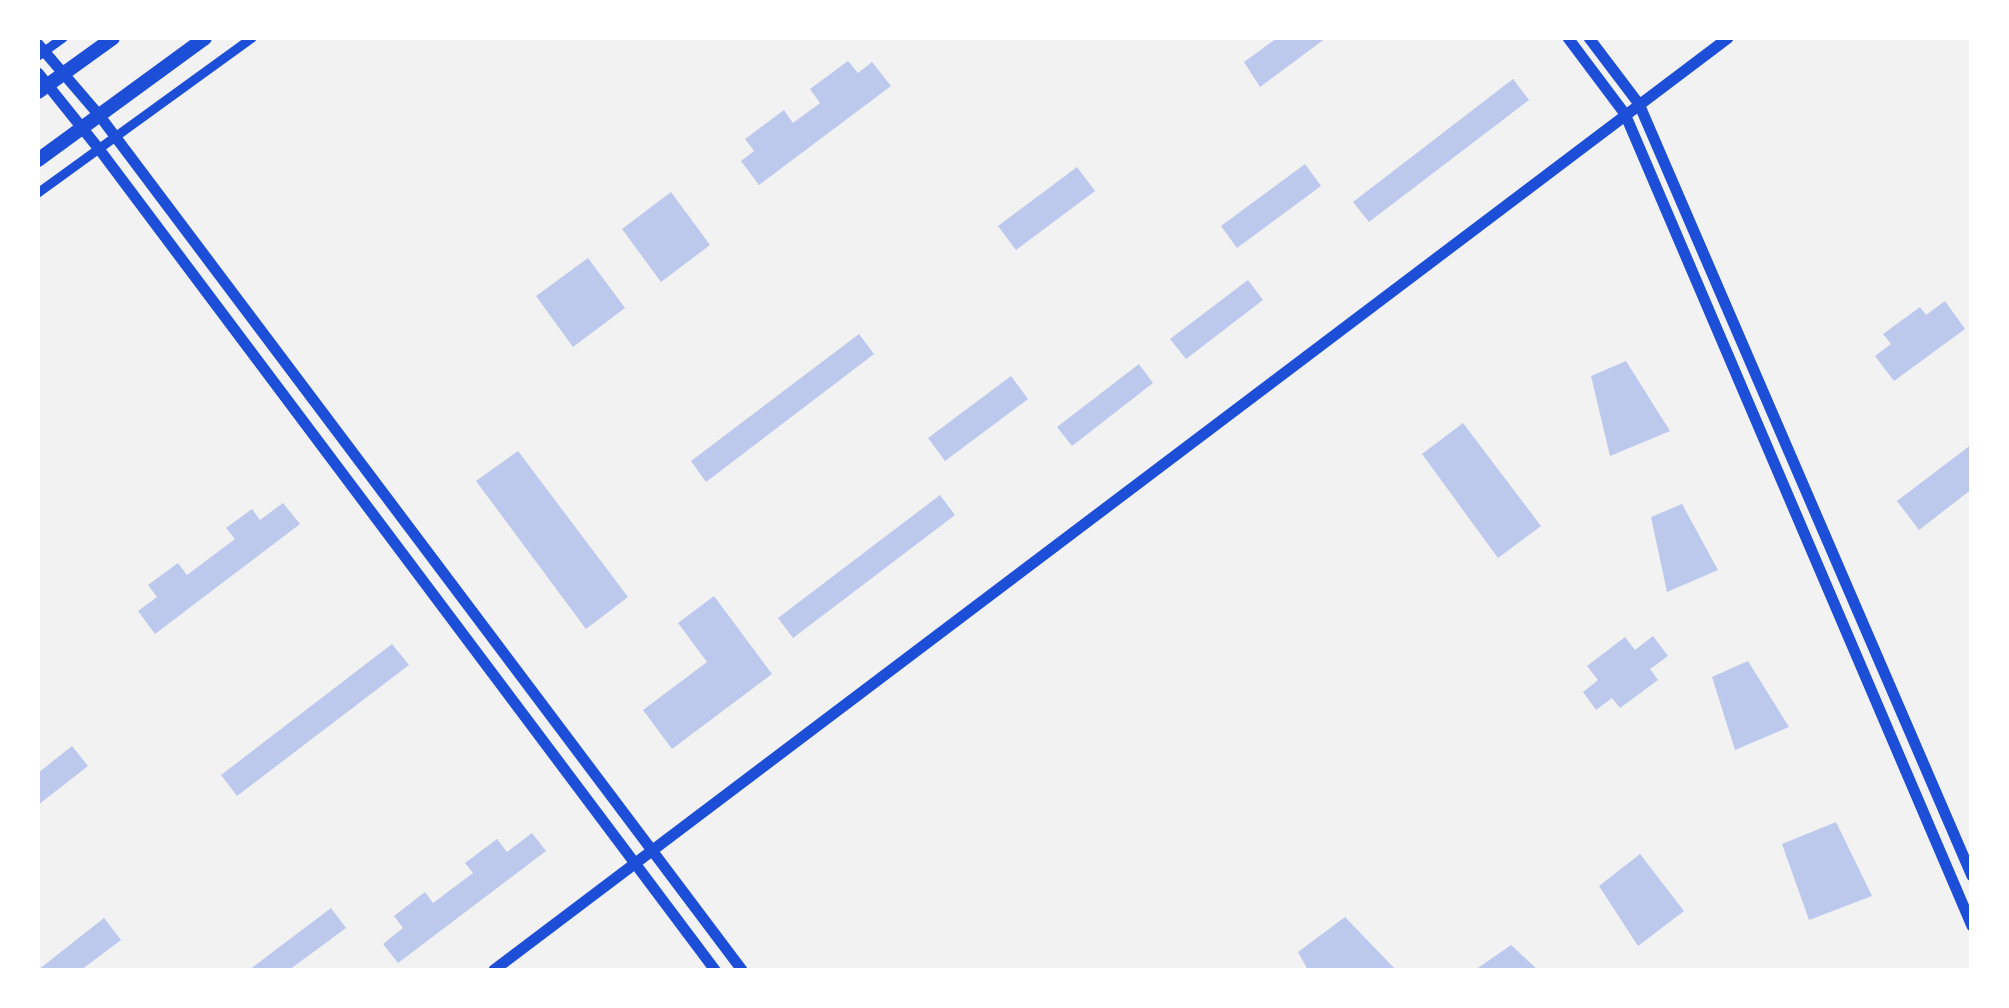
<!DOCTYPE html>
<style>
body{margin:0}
#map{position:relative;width:2009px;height:1008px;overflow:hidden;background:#f2f2f2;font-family:"Titillium Web",sans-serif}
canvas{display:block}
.frame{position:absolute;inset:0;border:40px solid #fff;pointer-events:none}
</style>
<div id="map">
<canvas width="2009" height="1008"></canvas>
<div class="frame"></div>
</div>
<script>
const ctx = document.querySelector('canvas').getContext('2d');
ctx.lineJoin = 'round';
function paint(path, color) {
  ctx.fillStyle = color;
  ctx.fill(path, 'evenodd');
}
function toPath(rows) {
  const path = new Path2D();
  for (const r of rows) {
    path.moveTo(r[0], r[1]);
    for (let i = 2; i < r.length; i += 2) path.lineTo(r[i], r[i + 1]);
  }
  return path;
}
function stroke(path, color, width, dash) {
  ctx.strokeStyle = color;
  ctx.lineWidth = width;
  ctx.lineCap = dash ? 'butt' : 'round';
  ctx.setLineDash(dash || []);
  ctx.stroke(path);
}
paint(toPath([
 [1277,38,1326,38,1260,87,1244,62],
 [848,61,858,73,872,62,891,86,759,185,741,161,754,151,745,139,784,110,793,123,820,103,810,89],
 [1513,79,1529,100,1369,222,1353,202],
 [1305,164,1321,186,1237,248,1221,226],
 [1077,167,1095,191,1016,250,998,226],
 [671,192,710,245,661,282,622,229],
 [588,258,625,308,573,347,536,296],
 [1248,280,1263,300,1186,359,1170,339],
 [1945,301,1965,329,1894,381,1875,356,1891,344,1883,334,1920,307,1926,315],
 [859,334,874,354,706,482,691,461],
 [1626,361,1670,431,1610,456,1591,376],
 [1139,364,1153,383,1072,446,1057,427],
 [1011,376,1028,399,945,461,928,438],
 [1463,423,1541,526,1498,558,1422,454],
 [1972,444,1972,489,1919,530,1897,501],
 [518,451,628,597,586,629,476,481],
 [940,495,955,515,793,638,778,618],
 [283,503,300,524,155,634,138,611,157,597,148,585,178,563,187,575,235,539,226,528,252,509,260,520],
 [1682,504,1718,570,1667,592,1651,517],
 [714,596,772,674,672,749,643,710,707,662,678,623],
 [1653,636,1668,656,1650,669,1658,680,1620,708,1612,698,1596,710,1583,692,1598,680,1587,666,1625,637,1635,650],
 [392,644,409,665,237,796,221,775],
 [1748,661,1789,727,1735,750,1712,677],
 [72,746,88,766,38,805,38,773],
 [1836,822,1872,896,1809,920,1782,844],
 [532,833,546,851,398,963,383,944,403,928,394,916,425,892,433,903,473,873,465,863,497,839,507,852],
 [1640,854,1684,911,1638,946,1599,886],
 [331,908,346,928,289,970,249,970],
 [1345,917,1396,970,1308,970,1298,952],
 [104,918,121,940,81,970,38,970],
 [1511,945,1538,970,1475,970]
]), '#bdc9ec');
stroke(toPath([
 [38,56,63,38],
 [38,193,252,38]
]), '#1d4ed8', 9);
stroke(toPath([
 [1568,38,1625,114,1972,926],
 [1589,38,1639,104,1972,876],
 [38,44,99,115,742,970],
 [38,73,99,149,715,970],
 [494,970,1728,38]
]), '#1d4ed8', 11);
stroke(toPath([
 [38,92,113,38],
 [38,160,205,38]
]), '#1d4ed8', 14);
</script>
